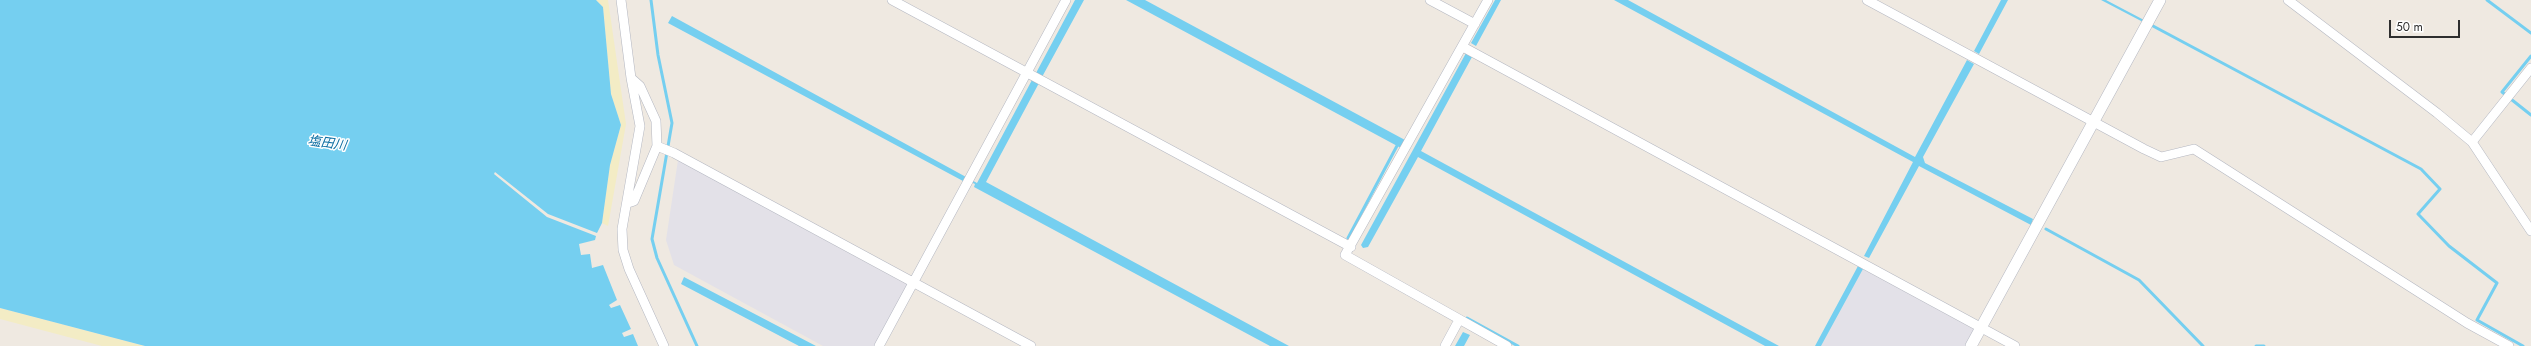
<!DOCTYPE html>
<meta charset="utf-8">
<style>
body{margin:0}
#map{position:relative;width:2531px;height:346px;overflow:hidden;background:#efe9e1;font-family:Jost,sans-serif}
canvas{display:block}
.scale{position:absolute;left:2389px;top:20px;width:71px;height:18px;box-sizing:border-box;border:2px solid #2e2e2e;border-top:0;padding-left:5px;font-size:12px;line-height:14px;white-space:nowrap;color:#2e2e2e;-webkit-text-stroke:3px #fff;paint-order:stroke}
</style>
<div id="map">
<canvas width="2531" height="346"></canvas>
<div class="scale">50 m</div>
</div>
<script>
const ctx = document.querySelector('canvas').getContext('2d');
ctx.lineJoin = 'round';
function paint(path, color) {
  ctx.fillStyle = color;
  ctx.fill(path, 'evenodd');
}
function toPath(rows) {
  const path = new Path2D();
  for (const r of rows) {
    path.moveTo(r[0], r[1]);
    for (let i = 2; i < r.length; i += 2) path.lineTo(r[i], r[i + 1]);
  }
  return path;
}
function stroke(path, color, width, dash) {
  ctx.strokeStyle = color;
  ctx.lineWidth = width;
  ctx.lineCap = dash ? 'butt' : 'round';
  ctx.setLineDash(dash || []);
  ctx.stroke(path);
}
function drawText(font, color, halo, rows, align = 'center') {
  ctx.font = font + ' Jost,"Noto Sans JP",sans-serif';
  ctx.lineWidth = 3;
  ctx.setLineDash([]);
  ctx.textBaseline = 'middle';
  ctx.strokeStyle = halo;
  ctx.fillStyle = color;
  for (const [text, x, y, turn = 0] of rows) {
    ctx.save();
    ctx.translate(x, y);
    ctx.rotate((+turn || 0) * Math.PI / 180);
    ctx.textAlign = isNaN(turn) ? turn : align;
    if (halo) ctx.strokeText(text, 0, 0);
    ctx.fillText(text, 0, 0);
    ctx.restore();
  }
}
paint(toPath([
 [678,160,908,285,875,346,823,346,674,265,666,240],
 [1863,269,1974,329,1965,346,1821,346]
]), '#e3e1e8');
paint(toPath([
 [596,0,608,0,626,124,608,226,602,223,610,165,621,125,611,94,603,7],
 [0,308,145,346,102,346,0,319]
]), '#f3ecc5');
paint(toPath([
 [0,0,596,0,603,7,611,94,621,125,610,165,602,223,597,233,548,214,495,172,494,174,547,217,596,236,595,240,579,244,581,255,590,254,592,268,603,265,617,300,609,305,611,308,620,305,631,329,622,333,624,337,633,334,638,346,145,346,0,308],
 [1075,0,1084,0,1042,77,1036,73],
 [1126,0,1145,0,1405,140,1401,148],
 [1495,0,1501,0,1476,46,1471,43],
 [1614,0,1628,0,1915,157,1967,60,1974,64,1923,157,1925,163,2033,219,2031,225,1919,166,1869,258,1864,256,1913,162],
 [2001,0,2008,0,1979,54,1974,51],
 [2101,0,2106,0,2144,20,2143,22],
 [672,16,977,183,1032,80,1039,83,986,182,1289,346,1270,346,974,187,975,184,964,179,963,181,668,23],
 [1466,53,1472,57,1421,151,1779,346,1765,346,1418,157,1368,247,1363,248,1361,245],
 [1858,266,1863,269,1821,346,1815,346],
 [684,277,816,346,799,346,681,284],
 [1463,332,1470,335,1464,346,1455,346]
]), '#75cff0');
stroke(toPath([
 [651,0,658,55,672,123,652,239,657,258,697,346],
 [2487,0,2531,33],
 [2153,26,2421,169,2440,189,2418,214,2449,246,2497,283,2477,320,2523,346],
 [2531,56,2502,92,2531,115],
 [2046,229,2139,280,2203,346],
 [1348,238,1399,142],
 [1467,318,1518,346],
 [2256,346,2264,346]
]), '#75cff0', 3);
const minor = toPath([
 [621,0,631,78,640,126,622,229,623,250,629,269,664,346],
 [892,0,1351,247],
 [1430,0,1475,24],
 [1488,0,1345,255,1507,346],
 [1867,0,2144,149,2161,157,2194,149,2467,323,2509,346],
 [2288,0,2437,113,2472,142,2531,231],
 [1463,47,2015,346],
 [631,78,640,86,656,121,657,146,674,153,1031,346],
 [2472,142,2531,68],
 [628,203,634,201,657,146],
 [879,346,1066,0],
 [1445,346,1459,320]
]);
const tertiary = toPath([
 [1971,346,2160,0]
]);
stroke(minor, '#b4b7c1', 10);
stroke(tertiary, '#b4b7c1', 12);
stroke(minor, '#fff', 9);
stroke(tertiary, '#fff', 11);
drawText('italic 13px', '#0d6fa3', '#fff', [
 ["塩田川",327,144,8]
]);
</script>
